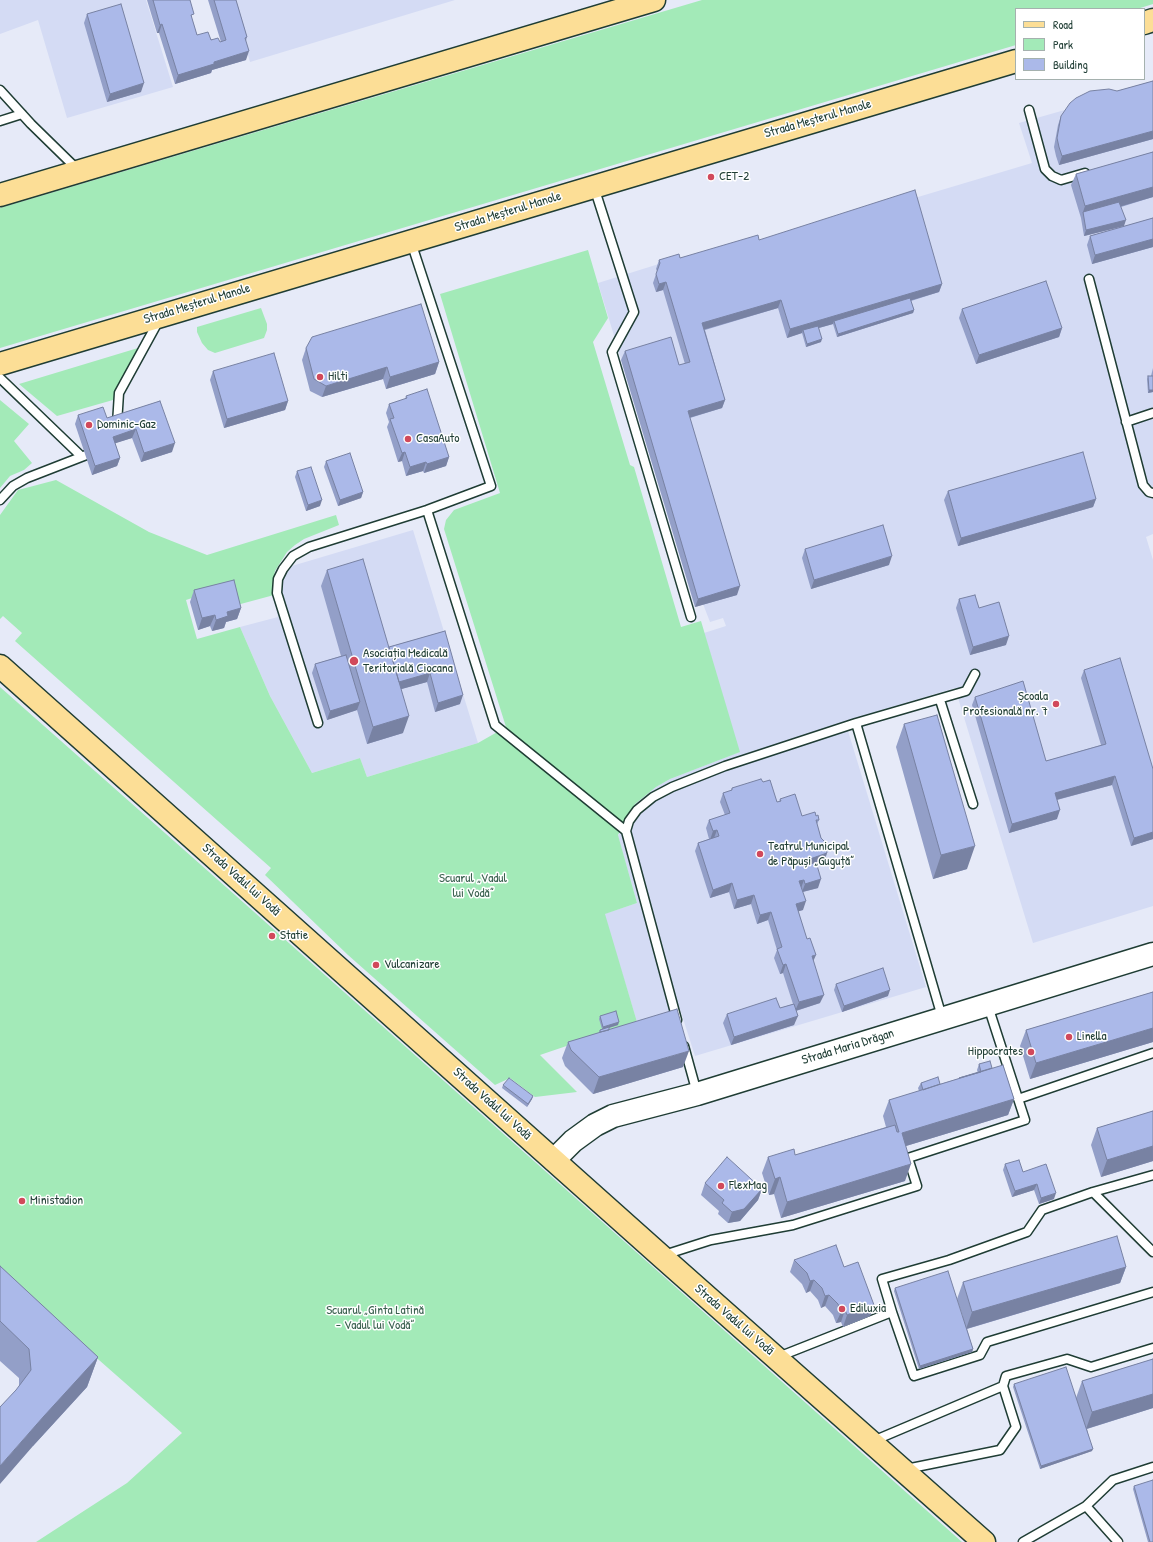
<!DOCTYPE html>
<html>
<head>
<meta charset="utf-8">
<style>
  body { margin:0 }
  #map { position:relative; width:1153px; height:1542px; overflow:hidden; background:#e6eaf8; font-family:"Patrick Hand",sans-serif }
  canvas { display:block }
  .legend { position:absolute; left:1015px; top:8px; width:130px; height:72px; box-sizing:border-box; background:#fff; border:1px solid #a5b1ae; margin:0; padding:5px 7px; list-style:none; font-size:12px; color:#1f3d34 }
  .legend li { display:flex; align-items:center; gap:8px; height:20px }
  .legend b { width:20px; border:1px solid #a5b1ae }
</style>
</head>
<body>
<div id="map">
<canvas width="1153" height="1542"></canvas>
<ul class="legend">
<li><b style="height:5px;background:#fcde96"></b>Road</li>
<li><b style="height:11px;background:#a3eab8"></b>Park</li>
<li><b style="height:11px;background:#abb9e9"></b>Building</li>
</ul>
</div>
<script>
const c = document.querySelector('canvas').getContext('2d');
c.lineJoin = 'round';
function paint(path, color) { c.fillStyle = color; c.fill(path, 'evenodd'); }
const poly = rows => new Path2D(rows.map(r => 'M' + r).join(''));
function trace(path, color, width, dash) { c.strokeStyle = color; c.lineWidth = width; c.lineCap = dash ? 'butt' : 'round'; c.setLineDash(dash || []); c.stroke(path); }
function drawText(font, color, halo, rows, align = 'center') {
  c.font = font + ' "Patrick Hand",sans-serif'; c.lineWidth = 3; c.setLineDash([]); c.textBaseline = 'middle'; c.strokeStyle = halo; c.fillStyle = color; for (const [text, x, y, turn = 0] of rows) {
    c.save(); c.translate(x, y); c.rotate((+turn || 0) * Math.PI / 180); c.textAlign = isNaN(turn) ? turn : align; if (halo) c.strokeText(text, 0, 0); c.fillText(text, 0, 0); c.restore();
  }
}
const built = poly([
  [0,0,146,0,173,87,67,118,38,20,0,34],
  [232,0,455,0,250,62],
  [1153,85,1153,534,1146,537,1153,560,1153,906,1033,943,955,688,845,721,926,987,695,1056,680,1009,637,1022,604,914,637,903,618,836,635,804,656,787,670,779,739,752,704,633,726,626,723,618,710,622,703,604,696,605,598,283,678,258,680,268,1032,163,1019,123],
  [413,530,478,743,367,777,360,758,312,773,270,696,240,627,278,617,272,589,275,571]
]);
const green = poly([
  [702,0,1153,0,1153,4,1137,9,1016,9,1016,45,0,348,0,208],
  [588,250,608,318,593,342,630,465,634,467,681,627,701,621,740,752,670,779,656,787,635,804,618,835,637,903,605,914,637,1022,540,1055,577,1092,535,1097,510,1078,495,1085,348,955,265,875,271,868,15,641,22,633,3,616,0,619,0,515,18,490,56,480,149,532,207,555,336,515,339,525,304,539,295,545,287,552,275,571,272,589,274,595,237,605,229,586,186,600,197,639,240,627,270,696,312,773,360,758,367,777,478,743,506,727,444,529,446,520,454,510,500,493,440,294],
  [261,308,267,324,267,330,264,338,215,353,208,350,202,343,197,332,197,327],
  [138,348,113,400,57,416,19,384],
  [0,400,29,424,14,441,32,463,24,470,10,476,0,488],
  [0,687,235,895,962,1542,36,1542,127,1483,182,1433,0,1273]
]);
const service = poly([
  [0,90,31,124,77,169],
  [1029,110,1045,169,1052,176,1061,180,1085,173],
  [0,121,22,114],
  [594,187,634,312,612,352,691,617],
  [1089,279,1143,485,1149,492,1153,493],
  [0,378,81,456],
  [1126,422,1153,413],
  [117,424,119,393,159,320],
  [0,500,13,486,27,478,94,452],
  [427,510,495,725,626,831,677,1020],
  [940,700,973,804],
  [318,723,277,593,278,579,283,569,293,556,309,547,427,510,491,486,411,242],
  [856,723,966,691,975,674],
  [626,831,629,821,637,810,653,797,672,787,725,766,856,723,942,1017],
  [684,1046,697,1093],
  [1018,1099,1153,1053],
  [1153,1175,1093,1192,1153,1252],
  [664,1255,711,1240,793,1225,917,1186,908,1158,1025,1120,988,1006],
  [892,1312,914,1376,980,1355,987,1342,1153,1292],
  [778,1357,892,1312,882,1279,949,1260,1027,1232,1042,1210,1093,1192],
  [873,1441,1003,1386],
  [906,1469,1000,1450,1016,1427,1003,1386,1006,1376,1067,1359,1091,1367,1153,1348],
  [1086,1506,1118,1542],
  [1023,1542,1086,1506,1113,1480,1153,1467]
]);
const secondary = poly([
  [554,1160,573,1141,595,1125,613,1116,697,1094,1153,954]
]);
const primary = poly([
  [1144,23,1153,20],
  [0,195,654,0],
  [0,364,1016,61],
  [0,666,661,1256,984,1542]
]);
const wall = poly([
  [147,0,190,0,192,19,197,35,220,42,221,42,208,0,236,0,247,37,246,41,246,60,212,70,211,73,175,84,159,33,157,33],
  [87,14,141,92,107,102,84,23],
  [1153,81,1153,139,1059,165,1056,156,1054,147,1058,125,1061,116,1117,91],
  [1153,152,1153,197,1121,207,1124,226,1084,236,1081,218,1071,185,1076,174],
  [1153,218,1153,247,1092,264,1087,245,1090,236],
  [759,240,942,284,939,292,911,301,914,310,913,313,837,337,833,324,819,328,821,342,806,347,802,333,787,338,778,308,705,330,725,400,722,408,690,418,737,595,695,607,621,360,625,351,679,365,685,364,663,290,656,292,653,283,657,271,656,269,659,260,680,258],
  [962,309,1062,328,1059,337,976,364,959,318],
  [306,348,439,362,435,374,386,389,383,379,322,397,310,391,302,360],
  [1153,368,1153,392,1148,393,1147,379,1148,376,1151,376],
  [213,371,288,401,285,410,224,428,210,380],
  [406,396,449,457,446,466,424,473,423,471,406,476,402,461,398,462,387,427,389,422,386,413,389,404,405,399],
  [160,401,172,452,141,462,132,438,115,443,120,458,117,466,92,475,75,424,78,415,107,418],
  [326,461,363,492,361,498,338,506,324,467],
  [297,471,320,506,306,511,295,477],
  [948,491,1096,499,1093,507,958,546,944,500],
  [805,549,889,565,811,589,802,558],
  [327,570,389,647,445,631,460,704,435,712,427,682,401,689,403,733,367,744,357,710,327,720,312,673,315,664,341,656,321,586],
  [194,590,241,608,237,619,226,622,224,628,212,631,210,626,198,630,190,602],
  [959,599,979,608,1006,645,970,655,956,608],
  [1084,670,1153,769,1153,839,1131,846,1112,785,1057,800,1057,819,1009,833,972,705,975,697,1046,761,1101,745,1081,678],
  [904,724,967,869,933,879,896,747],
  [763,782,777,802,779,802,780,799,802,816,816,816,819,820,817,824,821,838,827,853,824,862,816,864,818,888,803,892,803,910,798,911,813,961,820,1003,796,1011,794,1025,731,1045,723,1023,727,1014,780,1008,793,1004,783,973,780,974,774,958,777,950,768,920,757,924,751,904,734,909,729,892,710,898,695,851,698,843,709,839,706,828,709,820,725,815,720,802,723,793,731,791,732,788],
  [836,984,888,996,842,1012,834,990],
  [1153,992,1153,1042,1030,1079,1020,1046,1026,1030],
  [600,1016,618,1025,609,1028,609,1030,683,1067,593,1094,565,1066,562,1058,568,1042,599,1033,600,1030,602,1029,599,1019],
  [979,1064,992,1068,1014,1099,1008,1115,906,1146,905,1181,781,1218,774,1194,769,1195,762,1173,768,1157,795,1155,886,1127,883,1116,889,1100,919,1091,918,1088,921,1083,940,1084,978,1073,977,1070],
  [503,1085,533,1096,532,1099,527,1107,502,1088],
  [1153,1111,1153,1161,1101,1177,1091,1145,1097,1128],
  [1005,1164,1023,1172,1054,1199,1039,1204,1034,1190,1012,1197,1003,1170],
  [705,1183,762,1189,758,1200,740,1221,728,1223,718,1214,719,1211,701,1195],
  [794,1260,844,1267,874,1305,870,1316,843,1327,841,1322,836,1323,833,1315,825,1306,821,1308,818,1300,810,1291,806,1293,802,1284,790,1272],
  [0,1266,98,1357,87,1387,33,1446,19,1386,19,1378,0,1361],
  [1126,1267,1120,1283,967,1329,973,1349,972,1352,919,1369,894,1291,895,1288,963,1317,957,1299,963,1282],
  [1153,1359,1153,1408,1087,1429,1092,1451,1040,1469,1013,1387,1014,1384,1076,1398,1082,1381],
  [1134,1486,1153,1542,1148,1542,1133,1489]
]);
const shadedWall = poly([
  [162,24,159,33,157,33,160,25],
  [249,51,246,60,212,70,211,73,175,84,178,75,214,62],
  [144,83,141,92,107,102,110,94],
  [1153,131,1153,139,1059,165,1062,156],
  [1153,187,1153,197,1084,217,1083,212,1081,218,1085,206],
  [1126,220,1124,226,1084,236,1086,230],
  [1153,239,1153,247,1092,264,1095,255],
  [666,282,663,290,656,292,659,284],
  [942,284,939,292,835,323,834,321,833,324,804,332,803,330,802,333,787,338,790,329],
  [781,300,778,308,699,331,702,323],
  [914,310,913,313,837,337,838,334],
  [1062,328,1059,337,976,364,979,355],
  [822,339,821,342,806,347,807,344],
  [439,362,435,374,386,389,390,377],
  [387,367,383,379,322,397,326,386],
  [1149,390,1153,390,1153,392,1148,393],
  [725,400,722,408,685,419,688,411],
  [288,401,285,410,224,428,227,419],
  [136,429,132,438,110,445,113,437],
  [175,443,172,452,141,462,144,453],
  [405,452,402,461,398,462,402,453],
  [449,457,446,466,424,473,427,464],
  [120,458,117,466,92,475,95,466],
  [426,462,423,471,406,476,410,467],
  [363,492,361,498,338,506,340,500],
  [1096,499,1093,507,958,546,961,538],
  [322,500,320,506,306,511,308,505],
  [892,556,889,565,811,589,814,580],
  [740,586,737,595,695,607,698,599],
  [241,608,237,619,226,622,224,628,212,631,216,620,227,612],
  [215,615,210,626,198,630,202,618],
  [1009,636,1006,645,970,655,973,647],
  [430,673,427,682,391,692,394,683],
  [463,695,460,704,435,712,438,703],
  [360,702,357,710,327,720,330,711],
  [409,716,403,733,367,744,373,727],
  [1115,776,1112,785,1052,801,1055,793],
  [1060,810,1057,819,1009,833,1012,824],
  [717,830,714,838,710,840,713,831],
  [1153,832,1153,839,1131,846,1134,838],
  [975,846,967,869,933,879,941,855],
  [826,848,828,848,826,854,827,853,824,862,806,868,810,859],
  [821,879,818,888,802,892,805,884],
  [804,880,801,888,799,881],
  [732,883,729,892,710,898,713,890],
  [754,895,751,904,734,909,737,900],
  [806,901,803,910,793,913,796,904],
  [771,912,768,920,757,924,760,915],
  [816,955,812,964,812,956],
  [786,964,783,973,780,974,783,965],
  [890,990,888,996,842,1012,844,1006],
  [824,995,820,1003,795,1011,799,1002],
  [798,1016,794,1025,731,1045,734,1037],
  [619,1022,618,1025,602,1030,603,1027],
  [1153,1028,1153,1042,1030,1079,1036,1063],
  [689,1051,683,1067,593,1094,599,1077],
  [533,1096,532,1099,527,1107,528,1104],
  [1014,1099,1008,1115,896,1149,902,1133],
  [1153,1146,1153,1161,1101,1177,1107,1160],
  [911,1164,905,1181,781,1218,787,1202],
  [780,1177,774,1194,769,1195,775,1179],
  [1037,1184,1034,1190,1012,1197,1015,1191],
  [762,1189,758,1200,740,1221,728,1223,732,1212],
  [1056,1193,1054,1199,1039,1204,1041,1198],
  [1126,1267,1120,1283,966,1329,972,1312],
  [814,1280,810,1291,806,1293,810,1281],
  [829,1295,825,1306,821,1308,825,1296],
  [874,1305,870,1316,843,1327,847,1315],
  [845,1310,841,1322,836,1323,841,1312],
  [973,1349,972,1352,919,1369,920,1366],
  [98,1357,87,1387,33,1446,0,1484,0,1466,44,1416],
  [1153,1394,1153,1408,1086,1429,1092,1412],
  [1093,1449,1092,1451,1040,1469,1041,1466]
]);
const building = poly([
  [153,0,190,0,194,14,191,15,197,35,208,32,211,40,218,38,220,42,226,40,214,0,236,0,247,37,245,38,249,51,214,62,214,64,178,75,162,24,160,25,153,0],
  [121,4,144,83,110,94,87,14,121,4],
  [1153,81,1153,131,1062,156,1059,147,1057,138,1061,116,1070,103,1076,98,1090,91,1109,89,1117,91,1153,81],
  [1153,152,1153,187,1085,206,1076,174,1153,152],
  [915,190,942,284,790,329,781,300,702,323,725,400,688,411,740,586,698,599,625,351,671,337,679,365,690,362,666,282,659,284,656,274,660,263,659,260,679,254,680,258,758,235,759,240,915,190],
  [1119,202,1126,220,1086,230,1083,212,1119,202],
  [1153,218,1153,239,1095,255,1090,236,1153,218],
  [1046,281,1062,328,979,355,962,309,1046,281],
  [910,298,914,310,838,334,834,321,910,298],
  [421,304,439,362,390,377,387,367,326,386,314,379,306,348,312,337,421,304],
  [818,326,822,339,807,344,803,330,818,326],
  [274,353,288,401,227,419,213,371,274,353],
  [1148,376,1153,376,1153,390,1149,390,1148,376],
  [427,389,449,457,427,464,426,462,410,467,405,452,402,453,390,419,394,418,389,404,407,398,406,396,427,389],
  [160,401,175,443,144,453,136,429,113,437,120,458,95,466,78,415,103,407,107,418,160,401],
  [1083,452,1096,499,961,538,948,491,1083,452],
  [350,453,363,492,340,500,326,461,350,453],
  [311,467,322,500,308,505,297,471,311,467],
  [883,525,892,556,814,580,805,549,883,525],
  [363,559,409,716,373,727,327,570,363,559],
  [234,580,241,608,227,612,228,616,216,620,215,615,202,618,194,590,234,580],
  [975,595,979,608,999,602,1009,636,973,647,959,599,975,595],
  [445,631,463,695,438,703,430,673,399,682,389,647,445,631],
  [346,655,360,702,330,711,315,664,346,655],
  [1120,658,1153,769,1153,832,1134,838,1115,776,1055,793,1060,810,1012,824,975,697,1023,681,1046,761,1106,744,1084,670,1120,658],
  [937,715,975,846,941,855,904,724,937,715],
  [761,779,763,782,770,780,777,802,781,801,780,799,795,794,802,816,815,812,816,816,818,815,819,820,816,820,821,838,825,842,826,842,828,848,826,848,827,853,810,859,811,864,816,862,821,879,805,884,804,880,799,881,806,901,796,904,807,939,810,938,816,955,812,956,824,995,799,1002,786,964,783,965,777,949,782,947,771,912,760,915,754,895,737,900,732,883,713,890,698,843,719,836,717,830,713,831,709,820,730,813,723,793,732,790,732,788,761,779],
  [883,968,890,990,844,1006,836,984,883,968],
  [1153,992,1153,1028,1036,1063,1026,1030,1153,992],
  [776,998,780,1008,794,1004,798,1016,734,1037,727,1014,776,998],
  [677,1009,689,1051,599,1077,571,1050,568,1042,677,1009],
  [616,1011,619,1022,603,1027,600,1016,616,1011],
  [609,1027,609,1030,600,1032,600,1030,609,1027],
  [990,1061,992,1068,959,1078,981,1072,979,1064,990,1061],
  [1003,1065,1014,1099,902,1133,911,1164,787,1202,780,1177,775,1179,768,1157,794,1149,795,1155,895,1125,897,1132,899,1132,889,1100,1003,1065],
  [938,1077,940,1084,923,1090,921,1083,938,1077],
  [509,1078,533,1096,528,1104,503,1085,509,1078],
  [1153,1111,1153,1146,1107,1160,1097,1128,1153,1111],
  [727,1157,762,1189,744,1209,732,1212,722,1203,724,1200,705,1183,727,1157],
  [1019,1160,1023,1172,1046,1164,1056,1193,1041,1198,1037,1184,1015,1191,1005,1164,1019,1160],
  [1117,1236,1126,1267,972,1312,963,1282,1117,1236],
  [836,1245,844,1267,858,1262,874,1305,847,1315,845,1310,841,1312,838,1304,829,1295,825,1296,822,1288,814,1280,810,1281,807,1273,794,1260,836,1245],
  [0,1266,98,1357,44,1416,0,1466,0,1407,16,1390,31,1370,29,1349,0,1321,0,1266],
  [948,1271,973,1349,920,1366,895,1288,948,1271],
  [1153,1359,1153,1394,1092,1412,1082,1381,1153,1359],
  [1066,1367,1093,1449,1041,1466,1014,1384,1066,1367],
  [1153,1480,1153,1542,1150,1542,1134,1486,1153,1480]
]);
const markers = [
  [711,177,4,"#d1495b"],
  [320,377,4,"#d1495b"],
  [89,425,4,"#d1495b"],
  [408,439,4,"#d1495b"],
  [354,661,5,"#d1495b"],
  [1056,704,4,"#d1495b"],
  [760,854,4,"#d1495b"],
  [272,936,4,"#d1495b"],
  [376,965,4,"#d1495b"],
  [1069,1037,4,"#d1495b"],
  [1031,1052,4,"#d1495b"],
  [721,1186,4,"#d1495b"],
  [22,1201,4,"#d1495b"],
  [842,1309,4,"#d1495b"]
];
const streetNames = [
  ["Strada Meșterul Manole",818,119,-16],
  ["Strada Meșterul Manole",508,212,-17],
  ["Strada Meșterul Manole",197,304,-17],
  ["Strada Vadul lui Vodă",241,880,42],
  ["Strada Maria Drăgan",848,1047,-17],
  ["Strada Vadul lui Vodă",492,1104,42],
  ["Strada Vadul lui Vodă",734,1320,41]
];
const poiNames = [
  ["CET-2",719,177],
  ["Hilti",328,377],
  ["Dominic-Gaz",97,425],
  ["CasaAuto",416,439],
  ["Asociația Medicală",363,654],
  ["Teritorială Ciocana",363,669],
  ["Școala",1048,697,"right"],
  ["Profesională nr. 7",1048,712,"right"],
  ["Teatrul Municipal",768,847],
  ["de Păpuși „Guguță”",768,862],
  ["Statie",280,936],
  ["Vulcanizare",384,965],
  ["Linella",1077,1037],
  ["Hippocrates",1023,1052,"right"],
  ["FlexMag",729,1186],
  ["Ministadion",30,1201],
  ["Ediluxia",850,1309]
];
const parkNames = [
  ["Scuarul „Vadul",473,879],
  ["lui Vodă”",473,894],
  ["Scuarul „Ginta Latină",375,1311],
  ["- Vadul lui Vodă”",375,1326]
];
paint(built, '#d4dbf4');
paint(green, '#a3eab8');
trace(service, '#1f3d34', 11);
trace(secondary, '#1f3d34', 25);
trace(primary, '#1f3d34', 25);
trace(service, '#fff', 8);
trace(secondary, '#fff', 22);
trace(primary, '#fcde96', 22);
paint(wall, '#939fc8');
paint(shadedWall, '#7882a3');
paint(building, '#abb9e9');
trace(building, '#7882a3', 1);
for (const [x, y, r, color] of markers) { const dot = new Path2D(); dot.arc(x, y, r, 0, 2 * Math.PI); c.fillStyle = color; c.fill(dot); trace(dot, '#fff', 1.5); }
drawText('13px', '#1f3d34', '#fff', streetNames);
drawText('13px', '#1f3d34', '#fff', poiNames, 'left');
drawText('13px', '#39604e', '#fff', parkNames);
</script>
</body>
</html>
